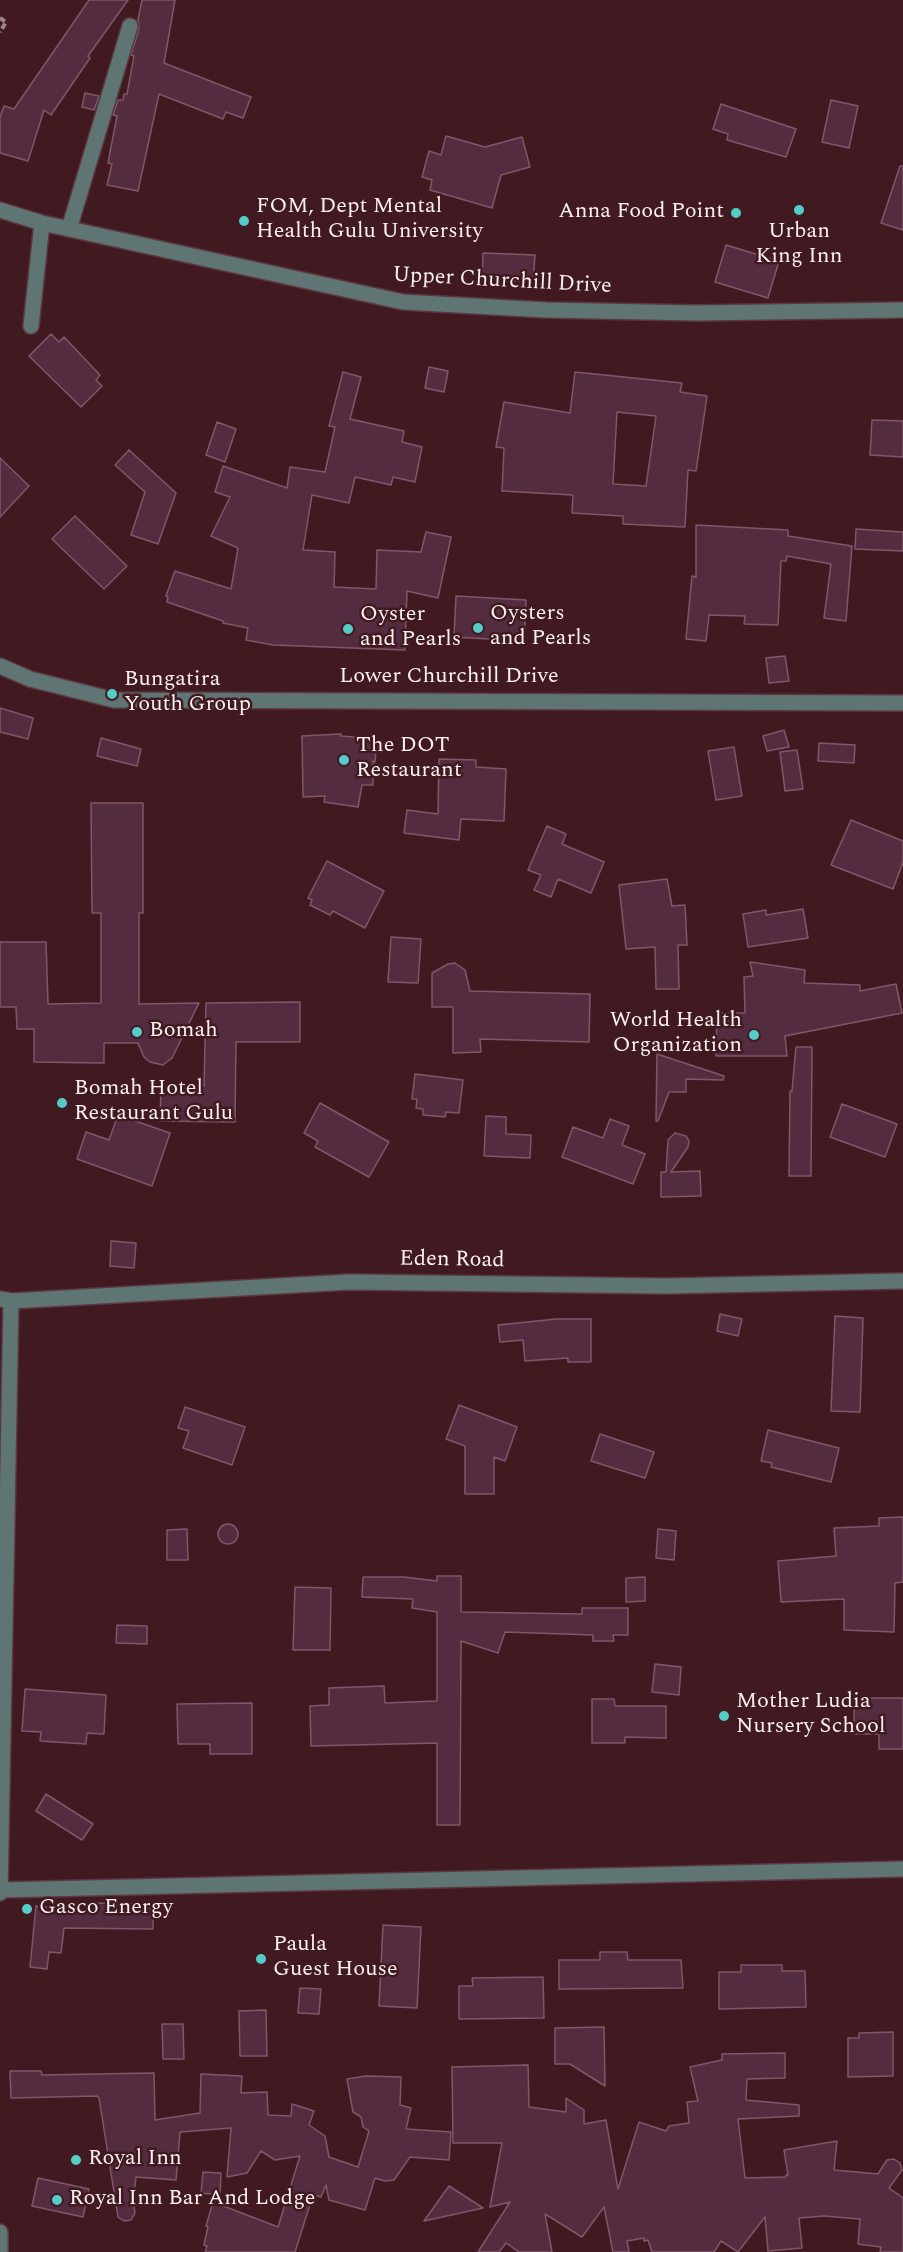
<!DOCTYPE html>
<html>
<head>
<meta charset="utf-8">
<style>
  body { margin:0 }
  canvas { display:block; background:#411a21 }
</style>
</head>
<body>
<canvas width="903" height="2252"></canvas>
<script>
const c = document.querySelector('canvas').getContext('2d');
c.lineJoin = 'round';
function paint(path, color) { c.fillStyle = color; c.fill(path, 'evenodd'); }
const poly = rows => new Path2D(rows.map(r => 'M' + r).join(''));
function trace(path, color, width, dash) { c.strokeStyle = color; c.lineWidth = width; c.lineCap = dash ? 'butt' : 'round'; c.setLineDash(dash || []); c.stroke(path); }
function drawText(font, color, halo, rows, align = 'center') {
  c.font = font + ' Spectral,serif'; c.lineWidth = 5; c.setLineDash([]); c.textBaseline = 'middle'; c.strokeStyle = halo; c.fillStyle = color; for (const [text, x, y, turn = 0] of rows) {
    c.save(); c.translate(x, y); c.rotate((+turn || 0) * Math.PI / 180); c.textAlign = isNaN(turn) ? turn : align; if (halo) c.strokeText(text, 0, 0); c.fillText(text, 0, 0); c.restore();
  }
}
const building = poly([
  [89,0,128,0,88,56,90,58,51,115,44,110,28,161,0,153,0,117,4,106,14,109,89,0],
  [142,0,175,0,164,63,251,97,243,118,226,112,223,119,159,94,138,191,107,185,112,164,108,163,117,116,113,115,118,100,123,100,124,94,127,94,134,56,131,55,139,29,138,20,142,0],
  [85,93,99,96,94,110,82,107,85,93],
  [831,100,858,106,849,148,822,142,831,100],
  [721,104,796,129,786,157,727,140,728,134,713,129,721,104],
  [446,136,485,147,522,137,530,167,501,175,492,208,430,190,432,180,422,177,429,151,441,155,446,136],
  [900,166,903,166,903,230,881,223,900,166],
  [726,245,779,261,768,298,715,282,726,245],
  [483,253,535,255,533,282,482,280,483,253],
  [51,334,59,342,64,337,100,375,96,380,102,386,81,407,29,356,51,334],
  [429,367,448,371,444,392,425,388,429,367],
  [343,372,361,377,350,419,404,431,402,442,422,447,415,482,393,477,391,485,355,477,349,503,312,495,303,550,335,552,334,587,376,589,377,550,421,552,426,532,451,537,438,598,407,591,405,650,273,645,246,640,248,628,223,623,223,621,167,602,168,597,166,596,175,571,231,589,238,548,211,536,230,497,215,492,223,466,287,488,290,467,325,472,335,427,329,426,343,372],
  [575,372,682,383,680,392,707,396,696,471,688,470,685,527,623,524,623,516,572,513,573,495,502,491,504,448,496,447,504,402,570,413,575,372],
  [617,412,656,416,646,486,613,484,617,412],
  [872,420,903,421,903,457,870,455,872,420],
  [217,422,236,429,225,462,206,455,217,422],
  [129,450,176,493,158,544,131,535,145,492,115,465,129,450],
  [0,458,29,486,0,517,0,458],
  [75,516,127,566,104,589,52,539,75,516],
  [696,525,788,530,788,536,852,546,846,621,824,618,831,564,787,556,786,561,781,561,778,625,744,624,745,616,709,615,706,641,686,639,692,576,696,577,696,525],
  [856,529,903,532,903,551,855,549,856,529],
  [456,596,526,600,524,641,454,637,456,596],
  [785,656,789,681,769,683,766,658,785,656],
  [0,708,33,718,28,739,0,732,0,708],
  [784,730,789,747,767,751,763,736,784,730],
  [341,734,341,736,377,739,375,762,373,761,373,785,362,785,358,807,324,802,325,796,303,797,302,736,341,734],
  [101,738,141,749,137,766,97,756,101,738],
  [819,743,855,745,854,763,818,761,819,743],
  [734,747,742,796,716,800,708,751,734,747],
  [797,750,803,789,785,791,780,752,797,750],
  [439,759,476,760,476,767,506,769,504,821,461,819,459,840,404,833,407,810,438,814,439,759],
  [91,803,143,803,143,913,139,913,139,1004,199,1003,172,1058,163,1065,150,1062,144,1057,138,1043,104,1043,104,1063,34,1062,34,1029,17,1029,16,1007,0,1007,0,942,46,942,48,1004,101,1003,101,913,92,913,91,803],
  [851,820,903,841,903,862,893,889,831,865,851,820],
  [547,826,566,834,562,844,604,862,591,893,558,879,551,897,534,890,541,875,528,870,547,826],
  [327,861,384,891,365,928,333,911,330,915,310,905,312,900,308,898,327,861],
  [667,879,672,906,685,905,687,945,678,945,679,989,656,989,655,947,626,949,619,885,667,879],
  [803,909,808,938,748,947,743,914,766,910,766,915,803,909],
  [391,937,421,939,418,983,388,982,391,937],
  [750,962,805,970,804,983,860,985,860,991,896,984,902,1013,785,1036,787,1056,716,1056,717,1013,745,1013,744,977,753,976,750,962],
  [455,963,465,970,470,991,590,994,589,1042,480,1039,481,1052,453,1053,453,1007,432,1007,432,973,448,964,455,963],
  [300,1002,300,1042,236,1042,235,1122,160,1121,161,1086,204,1086,206,1003,300,1002],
  [796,1047,812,1047,811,1176,789,1176,790,1091,792,1091,796,1047],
  [657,1054,724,1076,723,1080,686,1079,686,1092,669,1092,658,1121,656,1121,657,1054],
  [415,1074,463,1080,459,1113,446,1112,445,1117,423,1115,423,1109,416,1108,417,1099,412,1099,415,1074],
  [320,1103,389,1142,369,1177,315,1147,318,1141,304,1133,320,1103],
  [842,1104,897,1124,885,1157,830,1137,842,1104],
  [118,1115,170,1133,152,1186,77,1159,86,1132,109,1140,118,1115],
  [486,1116,506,1117,506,1134,531,1135,530,1158,484,1156,486,1116],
  [610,1119,629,1126,622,1145,645,1154,633,1184,562,1157,573,1127,603,1138,610,1119],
  [675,1133,686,1136,689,1141,688,1147,671,1172,700,1171,701,1196,661,1197,661,1172,666,1172,668,1140,675,1133],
  [111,1241,136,1243,134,1268,110,1266,111,1241],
  [720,1314,742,1319,738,1336,717,1331,720,1314],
  [835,1316,863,1318,860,1412,831,1411,835,1316],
  [556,1319,591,1319,591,1362,568,1362,568,1358,525,1361,523,1340,500,1342,498,1325,556,1319],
  [459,1405,517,1427,505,1461,494,1457,494,1494,465,1494,465,1446,446,1439,459,1405],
  [185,1407,245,1427,232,1465,183,1448,189,1431,178,1428,185,1407],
  [768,1430,839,1448,831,1482,771,1467,772,1463,761,1461,768,1430],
  [600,1434,654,1452,645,1478,591,1461,600,1434],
  [903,1517,903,1582,895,1583,894,1632,844,1630,844,1599,781,1602,778,1561,836,1556,834,1528,879,1526,879,1518,903,1517],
  '218 1534a10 10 0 1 1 20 0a10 10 0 1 1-20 0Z',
  [187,1529,188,1560,167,1560,167,1530,187,1529],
  [658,1529,676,1531,674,1560,656,1558,658,1529],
  [437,1576,461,1576,461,1612,582,1614,582,1608,628,1608,628,1635,613,1635,614,1641,593,1641,593,1635,505,1632,498,1653,461,1641,460,1825,437,1825,437,1743,311,1746,310,1706,329,1705,329,1688,384,1686,385,1703,437,1701,437,1612,412,1608,413,1599,362,1597,363,1577,404,1577,437,1581,437,1576],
  [645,1577,645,1601,626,1602,626,1578,645,1577],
  [295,1587,331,1588,330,1650,293,1650,295,1587],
  [117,1625,147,1626,147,1644,116,1643,117,1625],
  [655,1664,681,1667,679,1695,652,1692,655,1664],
  [25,1689,106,1695,104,1734,87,1733,86,1744,40,1741,41,1732,22,1731,25,1689],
  [854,1698,903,1698,903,1749,879,1749,879,1734,854,1734,854,1698],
  [592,1699,614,1699,615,1706,666,1706,666,1738,625,1737,625,1743,592,1743,592,1699],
  [252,1703,252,1754,210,1754,210,1744,178,1744,177,1704,252,1703],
  [46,1794,93,1824,82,1840,36,1811,46,1794],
  [90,1903,153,1904,153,1929,64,1928,61,1953,49,1952,47,1969,30,1967,36,1906,90,1911,90,1903],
  [383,1925,421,1927,417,2008,379,2006,383,1925],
  [600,1952,627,1952,628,1960,681,1960,683,1988,559,1989,559,1960,600,1960,600,1952],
  [741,1965,782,1965,782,1971,805,1971,806,2007,719,2009,719,1972,741,1972,741,1965],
  [543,1977,544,2018,459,2019,459,1986,473,1986,472,1978,543,1977],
  [300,1988,321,1989,319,2014,298,2013,300,1988],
  [266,2010,267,2056,240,2056,239,2011,266,2010],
  [162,2024,183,2024,184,2059,163,2059,162,2024],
  [604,2027,605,2086,570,2064,555,2064,555,2028,604,2027],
  [893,2032,893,2076,848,2077,848,2038,859,2038,859,2033,893,2032],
  [785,2053,785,2078,747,2079,746,2100,799,2105,799,2116,738,2119,745,2178,786,2177,786,2175,788,2175,784,2150,837,2141,834,2170,878,2174,887,2160,894,2159,900,2163,902,2170,889,2188,903,2198,903,2252,880,2252,881,2247,858,2244,860,2219,824,2216,799,2218,802,2248,768,2251,765,2217,738,2252,721,2241,714,2252,652,2252,648,2240,644,2241,644,2238,627,2241,629,2252,613,2252,604,2207,582,2237,545,2214,552,2252,519,2252,506,2243,499,2252,478,2252,510,2202,490,2207,502,2143,453,2143,452,2067,528,2065,529,2107,566,2112,566,2098,584,2110,584,2124,606,2120,618,2189,639,2122,666,2131,669,2126,689,2123,687,2102,698,2101,690,2067,722,2060,722,2054,785,2053],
  [10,2071,41,2071,42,2075,154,2073,155,2120,200,2113,201,2074,242,2076,241,2093,267,2092,268,2115,291,2116,292,2104,314,2111,309,2125,325,2136,329,2157,358,2167,369,2131,363,2127,361,2117,353,2112,347,2079,366,2076,401,2077,400,2105,411,2108,406,2129,451,2132,449,2160,410,2157,394,2180,385,2181,375,2178,365,2210,329,2200,326,2185,321,2197,313,2195,295,2252,205,2252,207,2246,204,2245,208,2227,206,2226,213,2202,278,2227,300,2156,275,2160,261,2151,247,2173,227,2177,231,2128,180,2132,176,2180,136,2177,133,2202,135,2213,131,2220,124,2221,118,2217,99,2098,97,2096,11,2098,10,2071],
  [203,2172,221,2173,220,2195,201,2193,203,2172],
  [38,2178,89,2189,83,2217,32,2206,38,2178],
  [449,2186,483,2208,424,2221,449,2186]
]);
const path = poly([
  [0,18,6,22,0,32]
]);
const minor = poly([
  [0,210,42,223,403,302,546,310,697,313,903,310],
  [69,229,130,26],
  [31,326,42,223],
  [0,666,30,679,114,700,903,703],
  [0,1890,903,1869],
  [0,1893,11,1301],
  [0,2232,0,2252]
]);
const tertiary = poly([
  [0,1299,11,1301,349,1282,666,1286,903,1281]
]);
const markers = [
  [799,210,6,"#54cdc8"],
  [736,213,6,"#54cdc8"],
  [244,221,6,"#54cdc8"],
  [478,628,6,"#54cdc8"],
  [348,629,6,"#54cdc8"],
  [112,694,6,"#54cdc8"],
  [344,760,6,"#54cdc8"],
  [137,1032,6,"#54cdc8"],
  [754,1035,6,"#54cdc8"],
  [62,1103,6,"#54cdc8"],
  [724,1716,6,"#54cdc8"],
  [27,1909,6,"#54cdc8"],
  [261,1959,6,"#54cdc8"],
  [76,2160,6,"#54cdc8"],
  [57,2200,6,"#54cdc8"]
];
const poiNames = [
  ["FOM, Dept Mental",256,208],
  ["Health Gulu University",256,233],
  ["Anna Food Point",724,213,"right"],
  ["Urban",799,233,"center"],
  ["King Inn",799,258,"center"],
  ["Oysters",490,615],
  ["and Pearls",490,640],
  ["Oyster",360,616],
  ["and Pearls",360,641],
  ["Bungatira",124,681],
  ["Youth Group",124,706],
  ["The DOT",356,747],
  ["Restaurant",356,772],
  ["World Health",742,1022,"right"],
  ["Organization",742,1047,"right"],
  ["Bomah",149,1032],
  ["Bomah Hotel",74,1090],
  ["Restaurant Gulu",74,1115],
  ["Mother Ludia",736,1703],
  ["Nursery School",736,1728],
  ["Gasco Energy",39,1909],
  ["Paula",273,1946],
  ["Guest House",273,1971],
  ["Royal Inn",88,2160],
  ["Royal Inn Bar And Lodge",69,2200]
];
const streetNames = [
  ["Upper Churchill Drive",502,282,3],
  ["Lower Churchill Drive",449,678],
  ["Eden Road",452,1261,1]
];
paint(building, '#532d3f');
trace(building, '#805669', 1.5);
trace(minor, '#5b383e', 18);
trace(tertiary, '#5b383e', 18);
trace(path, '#9f868a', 4, [6, 3]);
trace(minor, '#5e7574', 15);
trace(tertiary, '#5e7574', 15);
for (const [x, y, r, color] of markers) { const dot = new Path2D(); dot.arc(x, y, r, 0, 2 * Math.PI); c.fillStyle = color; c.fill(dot); trace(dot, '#411a21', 2); }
drawText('22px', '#fbf0f1', '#411a21', poiNames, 'left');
drawText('22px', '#fbf0f1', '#411a21', streetNames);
</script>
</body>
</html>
